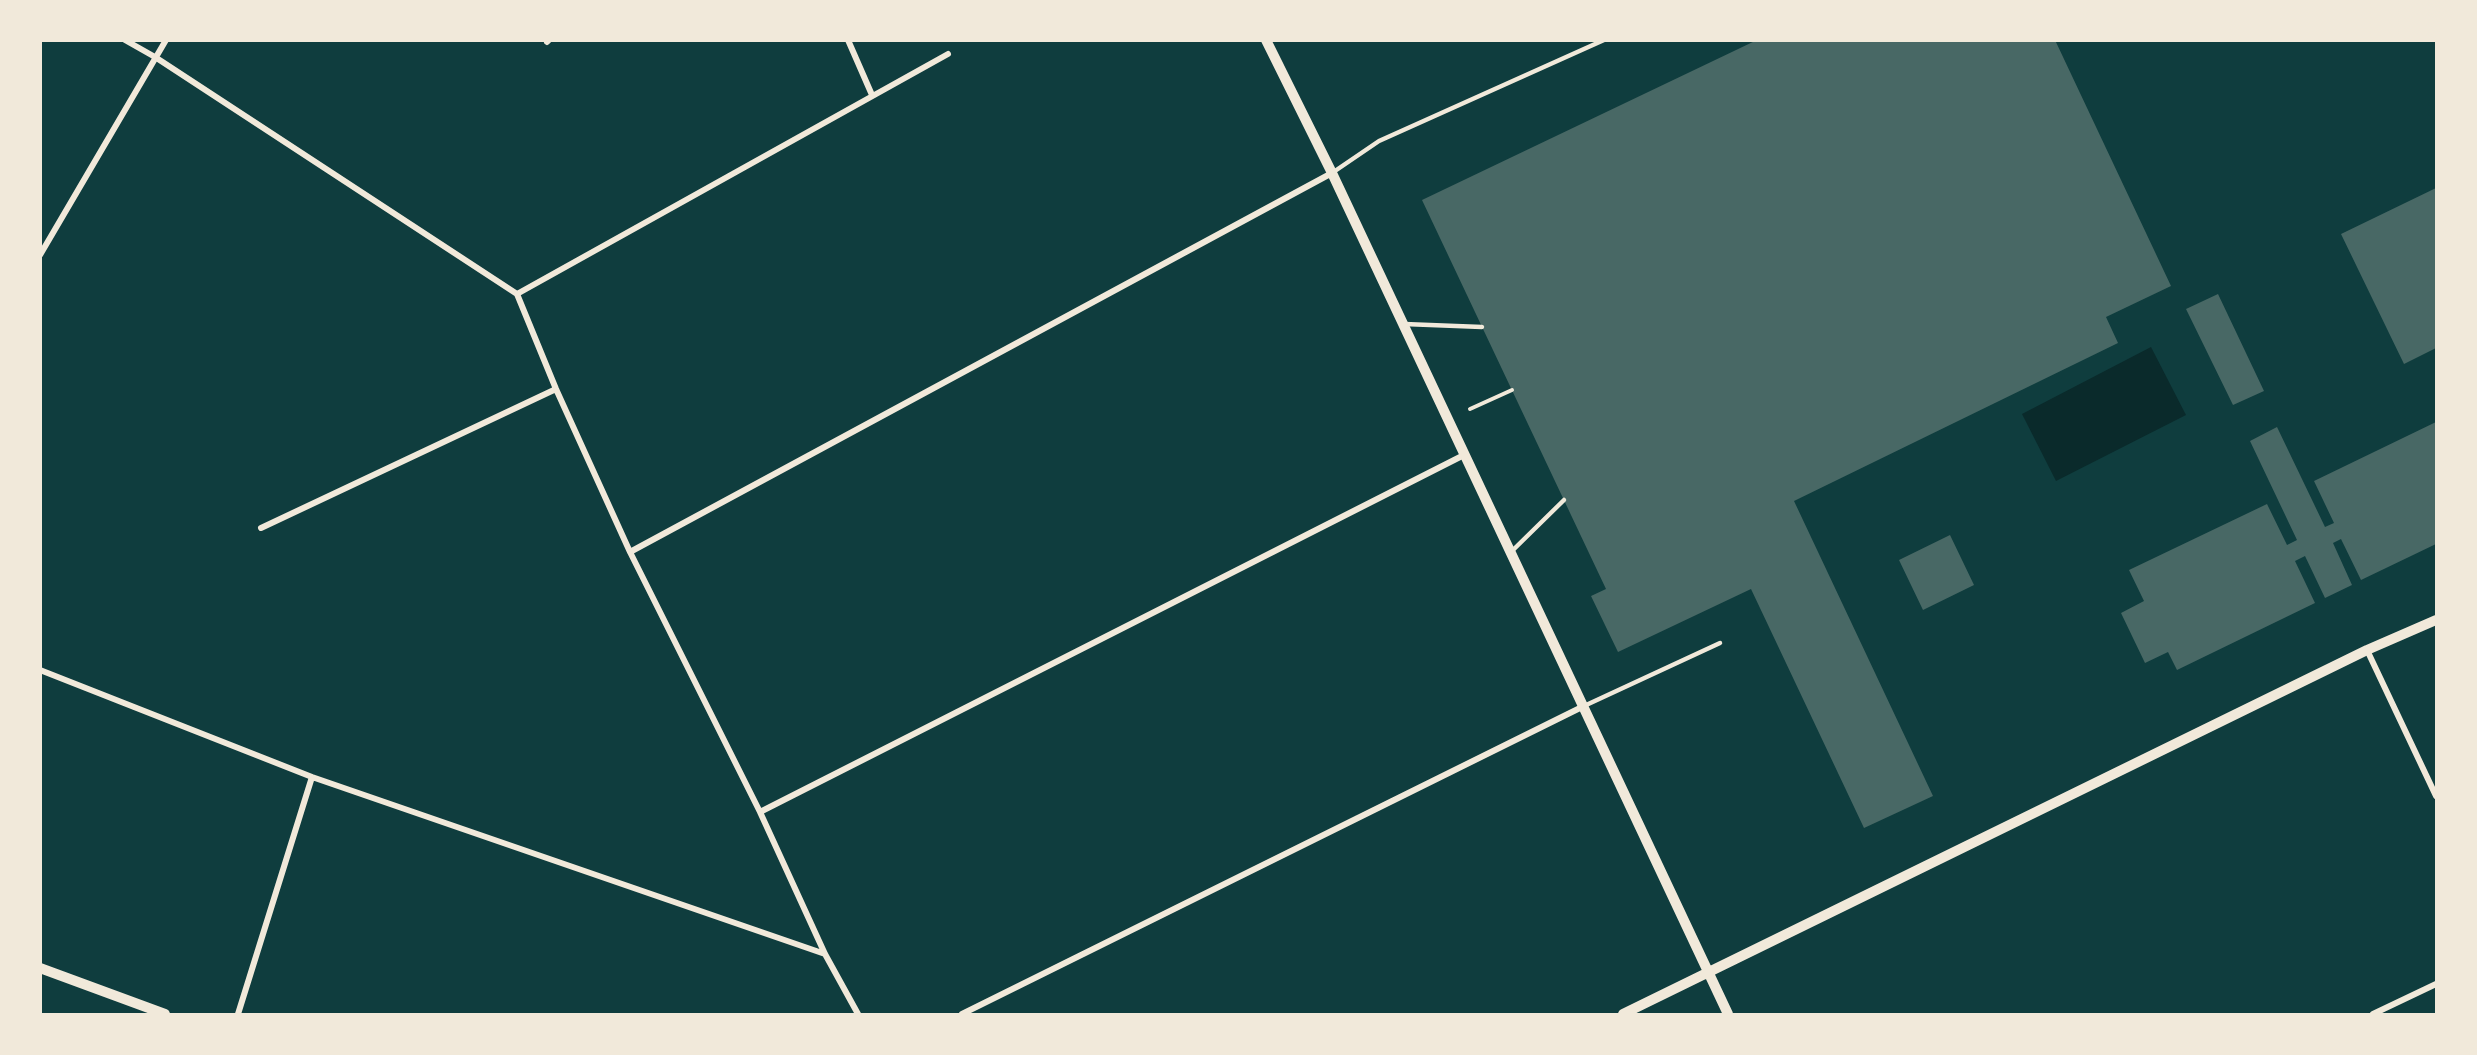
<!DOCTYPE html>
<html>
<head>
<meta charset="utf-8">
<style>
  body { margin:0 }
  #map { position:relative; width:2477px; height:1055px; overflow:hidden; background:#0f3d3e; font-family:Barlow,sans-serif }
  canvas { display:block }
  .frame { position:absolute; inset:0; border:42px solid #f1e9da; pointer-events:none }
</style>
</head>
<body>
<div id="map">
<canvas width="2477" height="1055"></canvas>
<div class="frame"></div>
</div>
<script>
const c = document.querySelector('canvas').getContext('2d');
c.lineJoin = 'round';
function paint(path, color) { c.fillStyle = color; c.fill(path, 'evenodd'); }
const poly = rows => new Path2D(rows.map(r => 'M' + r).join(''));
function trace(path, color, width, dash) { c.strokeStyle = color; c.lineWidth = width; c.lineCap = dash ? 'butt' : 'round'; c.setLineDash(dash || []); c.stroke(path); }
const water = poly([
  [2151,347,2186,415,2056,481,2022,414]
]);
const building = poly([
  [1757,40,2055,40,2171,286,2106,317,2118,343,1794,501,1933,796,1864,828,1751,589,1618,652,1591,596,1606,589,1422,200],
  [2436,188,2436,348,2404,364,2341,234],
  [2218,294,2264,391,2233,405,2186,309],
  [2436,422,2436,544,2361,580,2341,539,2333,543,2352,585,2325,598,2305,556,2295,561,2315,603,2177,670,2168,652,2145,663,2121,613,2144,601,2129,570,2267,504,2287,545,2297,540,2250,441,2277,427,2325,527,2334,523,2314,481],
  [1950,535,1974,585,1923,610,1899,560]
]);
const path = poly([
  [1470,409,1512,390]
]);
const service = poly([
  [1332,173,1379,141,1604,40],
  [1404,324,1482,327],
  [1512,551,1564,500],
  [1584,706,1720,643]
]);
const minor = poly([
  [125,40,155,57,517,294],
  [848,40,872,95],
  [547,42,549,40],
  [40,255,166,40],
  [517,294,556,389,630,552,760,812,825,954,858,1014],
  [517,294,948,54],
  [261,528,556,389],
  [630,552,1332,173],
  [2367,650,2436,796],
  [40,670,312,777,825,954],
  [760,812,1464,455],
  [238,1014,312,777],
  [962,1014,1582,707],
  [2373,1014,2436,984]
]);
const tertiary = poly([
  [1266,40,1332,173,1728,1014],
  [40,968,165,1014],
  [1623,1014,2367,650,2436,620]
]);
paint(water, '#0a2a2b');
paint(building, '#486865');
trace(path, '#f1e9da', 4);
trace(service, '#f1e9da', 4.5);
trace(minor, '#f1e9da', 6);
trace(tertiary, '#f1e9da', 10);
</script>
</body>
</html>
